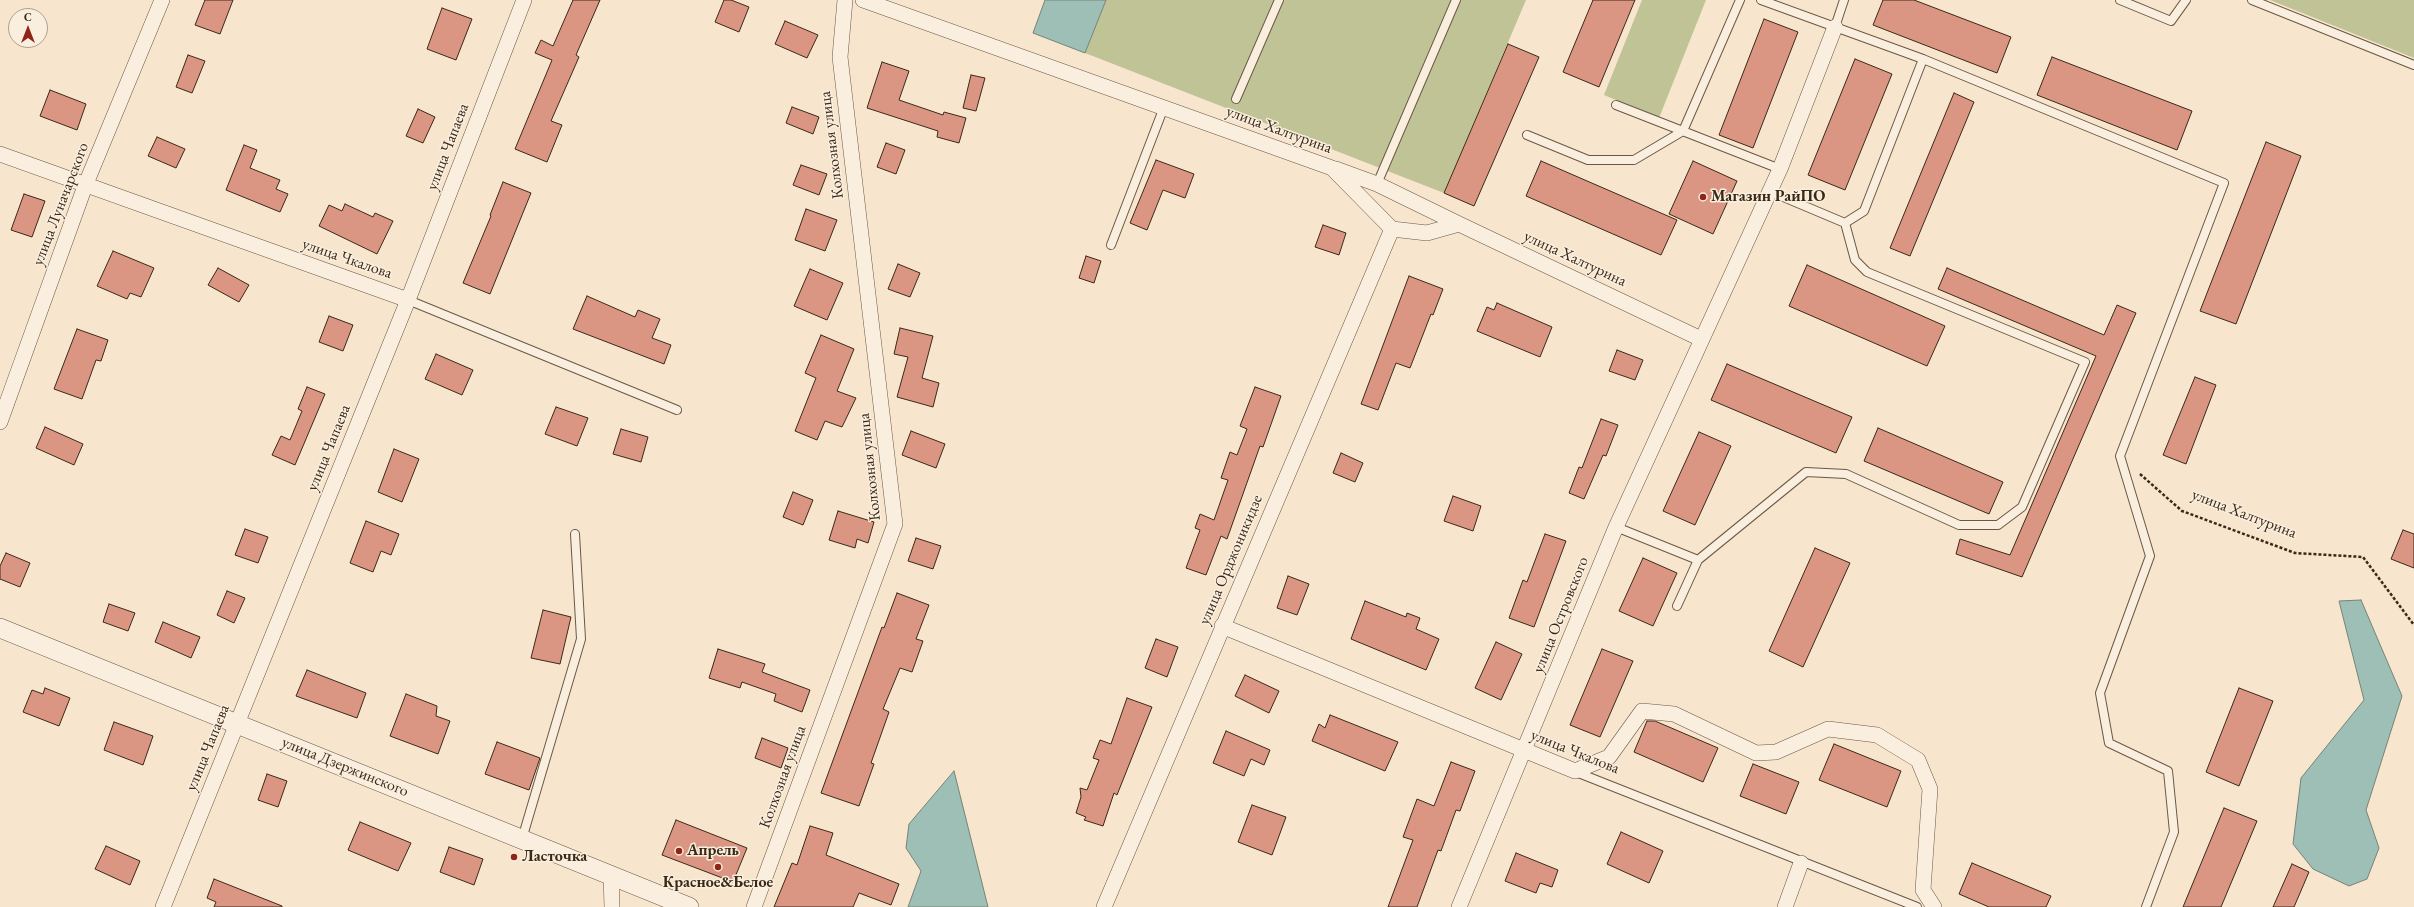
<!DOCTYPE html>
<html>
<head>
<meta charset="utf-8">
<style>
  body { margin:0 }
  #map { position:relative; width:2414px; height:907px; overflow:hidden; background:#f7e5cd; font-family:"EB Garamond",serif }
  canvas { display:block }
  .north { position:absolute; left:8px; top:8px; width:40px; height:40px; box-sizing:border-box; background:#faeede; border:1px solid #ae9f8f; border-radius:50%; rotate:0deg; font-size:11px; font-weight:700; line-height:16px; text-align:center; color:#3b2918 }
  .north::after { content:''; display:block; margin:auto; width:14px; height:18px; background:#8f2418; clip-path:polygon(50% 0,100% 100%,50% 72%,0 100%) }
</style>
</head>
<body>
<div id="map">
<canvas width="2414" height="907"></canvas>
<div class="north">С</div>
</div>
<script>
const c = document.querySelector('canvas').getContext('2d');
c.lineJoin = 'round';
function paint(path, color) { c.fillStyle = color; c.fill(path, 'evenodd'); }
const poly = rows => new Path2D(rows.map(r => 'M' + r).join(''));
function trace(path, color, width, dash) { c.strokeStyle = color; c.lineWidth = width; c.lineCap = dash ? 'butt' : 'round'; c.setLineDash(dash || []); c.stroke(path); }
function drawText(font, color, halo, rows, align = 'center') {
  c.font = font + ' "EB Garamond",serif'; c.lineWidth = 3; c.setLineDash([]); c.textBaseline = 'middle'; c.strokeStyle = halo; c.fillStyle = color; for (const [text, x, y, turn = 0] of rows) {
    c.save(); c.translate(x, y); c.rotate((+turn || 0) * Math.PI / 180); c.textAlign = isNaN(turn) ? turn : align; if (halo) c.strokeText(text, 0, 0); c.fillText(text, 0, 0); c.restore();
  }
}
const green = poly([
  [1106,0,1526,0,1444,193,1085,53],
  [1642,0,1706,0,1659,118,1604,95],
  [2270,0,2414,0,2414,58]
]);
const water = poly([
  [1045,0,1106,0,1085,53,1033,33,1045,0],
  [2361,600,2402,696,2366,810,2379,848,2367,879,2349,886,2313,869,2293,844,2301,778,2364,700,2339,601,2361,600],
  [954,771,988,907,908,907,921,871,906,848,909,824,954,771]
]);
const building = poly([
  [205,0,233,0,220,34,195,25,205,0],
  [573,0,600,0,576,55,579,57,551,121,562,125,547,162,515,149,552,60,535,53,541,40,553,46,573,0],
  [724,0,731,0,749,7,739,32,715,22,724,0],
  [1593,0,1635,0,1599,87,1563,72,1593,0],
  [1883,0,1914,0,2011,37,1997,73,1873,25,1883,0],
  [442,8,472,19,456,60,427,49,442,8],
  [1764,19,1798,32,1753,148,1719,135,1764,19],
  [785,21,818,35,807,58,775,44,785,21],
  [1508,44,1539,57,1474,206,1444,193,1508,44],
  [188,55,205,61,192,93,176,87,188,55],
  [2052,57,2192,111,2177,150,2037,95,2052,57],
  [1855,59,1892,74,1845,190,1808,175,1855,59],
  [882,62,909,71,899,100,943,115,944,112,966,118,959,143,937,137,938,131,867,108,882,62],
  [971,75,985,78,976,111,963,108,971,75],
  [50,90,86,104,77,130,40,116,50,90],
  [1954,93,1974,102,1910,256,1890,248,1954,93],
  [792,107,819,117,813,134,786,123,792,107],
  [418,109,435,117,423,143,406,136,418,109],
  [157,137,185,149,176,168,148,156,157,137],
  [2266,142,2301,156,2236,324,2200,311,2266,142],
  [886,143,905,150,896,174,877,167,886,143],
  [244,145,257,150,250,168,280,180,276,189,288,194,280,212,226,190,244,145],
  [1156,160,1194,174,1185,198,1163,190,1147,230,1130,223,1156,160],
  [1541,161,1677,220,1661,255,1526,196,1541,161],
  [1693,161,1737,181,1713,234,1669,214,1693,161],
  [801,165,827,174,819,195,793,185,801,165],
  [503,182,531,193,490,294,463,283,491,216,490,215,503,182],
  [24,194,45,201,32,237,11,230,24,194],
  [345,204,373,217,375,213,393,221,377,254,319,226,329,205,342,211,345,204],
  [806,209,837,220,825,251,795,240,806,209],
  [1323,225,1346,233,1339,255,1315,247,1323,225],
  [113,251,154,268,141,297,130,293,127,299,97,286,113,251],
  [1086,256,1101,261,1094,283,1079,278,1086,256],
  [898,264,920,273,910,297,888,289,898,264],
  [1807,265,1945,326,1927,366,1789,306,1807,265],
  [218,268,249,285,239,302,208,285,218,268],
  [1947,268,2104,335,2117,305,2136,313,2022,577,1956,554,1960,539,2010,555,2096,356,1938,289,1947,268],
  [810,269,843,283,827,320,794,306,810,269],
  [1409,276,1443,289,1433,315,1431,314,1410,368,1396,363,1378,410,1361,404,1409,276],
  [587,296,635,317,638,310,660,319,652,338,671,345,664,364,573,329,587,296],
  [1497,303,1552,327,1540,357,1477,331,1487,307,1494,310,1497,303],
  [329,316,353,325,343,351,319,342,329,316],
  [900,328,933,336,922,378,939,383,933,407,897,397,908,357,894,354,900,328],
  [77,329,108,340,101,361,96,360,82,399,54,389,77,329],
  [821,335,854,349,837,391,856,398,842,427,825,421,817,440,795,431,816,378,805,373,821,335],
  [1617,350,1643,360,1635,380,1609,371,1617,350],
  [436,354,473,370,462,395,425,379,436,354],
  [1727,364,1852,417,1836,453,1711,400,1727,364],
  [2195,377,2216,385,2186,464,2163,455,2195,377],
  [307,387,325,394,295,465,272,455,281,436,290,440,302,411,298,409,307,387],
  [1255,387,1281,396,1263,447,1260,446,1227,539,1221,536,1206,575,1186,568,1200,530,1195,528,1200,514,1214,520,1228,480,1221,478,1230,452,1237,455,1247,429,1240,426,1255,387],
  [556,407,588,418,577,446,545,434,556,407],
  [1601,419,1618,425,1606,456,1603,455,1584,499,1569,493,1579,467,1582,468,1601,419],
  [45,427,83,444,74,465,36,448,45,427],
  [1878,428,2003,482,1989,514,1864,461,1878,428],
  [621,429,648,437,641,462,613,454,621,429],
  [911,431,945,444,936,468,902,455,911,431],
  [1699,432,1731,446,1695,525,1663,511,1699,432],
  [394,449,419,459,402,502,378,492,394,449],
  [1341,453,1363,463,1355,482,1333,473,1341,453],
  [793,492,813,500,803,525,783,517,793,492],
  [1453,496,1481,506,1473,531,1444,521,1453,496],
  [838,511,874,522,868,543,857,539,855,548,829,540,838,511],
  [366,521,399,534,391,555,381,551,373,572,350,563,366,521],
  [245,529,268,537,258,563,235,555,245,529],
  [2403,530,2414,534,2414,568,2391,559,2403,530],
  [1545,534,1566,541,1534,627,1509,618,1523,580,1527,582,1545,534],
  [916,538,941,546,933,569,908,561,916,538],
  [1815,548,1850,563,1803,667,1769,651,1815,548],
  [6,553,30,563,20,587,0,579,0,566,6,553],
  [1643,558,1677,573,1653,626,1619,611,1643,558],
  [1288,576,1309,584,1297,615,1277,608,1288,576],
  [227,591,245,598,234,623,217,615,227,591],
  [897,593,929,605,916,639,923,641,912,672,900,668,883,709,889,712,871,763,874,764,859,806,821,793,882,627,884,628,897,593],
  [1365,601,1406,617,1407,613,1420,618,1416,629,1439,639,1426,670,1351,639,1365,601],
  [109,604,135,613,128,631,103,622,109,604],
  [543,610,571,617,560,664,531,658,543,610],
  [163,622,200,637,191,658,155,642,163,622],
  [1156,639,1178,647,1167,677,1145,668,1156,639],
  [1496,642,1522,654,1501,700,1475,688,1496,642],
  [718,649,765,664,762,672,810,690,802,712,774,701,776,694,742,682,740,688,709,678,718,649],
  [1602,649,1633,661,1600,737,1570,725,1602,649],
  [307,670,366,693,357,718,296,696,307,670],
  [1245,675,1279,691,1269,713,1235,696,1245,675],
  [45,688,70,698,59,726,23,712,32,690,43,694,45,688],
  [2239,688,2273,701,2239,786,2206,772,2239,688],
  [406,694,437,706,436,716,450,721,438,754,390,736,406,694],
  [1127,698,1152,707,1117,795,1114,793,1103,826,1084,820,1086,817,1076,813,1081,797,1080,788,1087,790,1099,760,1093,758,1100,740,1111,744,1127,698],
  [1330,715,1398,742,1385,771,1312,741,1319,724,1325,728,1330,715],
  [1647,721,1655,721,1718,748,1703,782,1634,752,1647,721],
  [114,722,153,736,143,765,104,750,114,722],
  [1226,731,1270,750,1264,765,1251,759,1244,776,1213,763,1226,731],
  [762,738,788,748,781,768,755,758,762,738],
  [497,742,540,758,529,790,485,774,497,742],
  [1834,744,1901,771,1887,807,1819,780,1834,744],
  [1451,762,1475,771,1460,811,1456,810,1441,851,1438,850,1417,907,1388,907,1413,840,1403,837,1417,799,1434,806,1451,762],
  [1753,764,1799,782,1786,814,1740,796,1753,764],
  [267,774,287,781,278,807,258,800,267,774],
  [1252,805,1286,817,1272,855,1238,842,1252,805],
  [2224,808,2257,821,2221,907,2183,907,2224,808],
  [676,820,747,848,733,882,662,855,676,820],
  [360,822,411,843,398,871,348,850,360,822],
  [810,826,833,833,826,855,899,884,891,905,859,893,853,907,774,907,792,863,797,865,810,826],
  [1621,832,1663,851,1649,883,1607,864,1621,832],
  [106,846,140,861,130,885,95,869,106,846],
  [449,847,483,859,474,885,440,872,449,847],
  [1516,853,1558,870,1552,887,1540,883,1536,893,1505,881,1516,853],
  [1972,863,2051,896,2046,907,1989,907,1959,894,1972,863],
  [2292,864,2309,872,2294,907,2273,907,2292,864],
  [214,879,282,906,282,907,214,907,216,902,207,898,214,879]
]);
const path = poly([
  [2140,474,2182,511,2295,553,2363,557,2414,625]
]);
const service = poly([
  [1761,0,1923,59,2224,183,2120,456,2150,556,2100,693,2109,743,2168,771,2174,832,2146,907],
  [2120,0,2171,21,2186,0],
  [2252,0,2414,65],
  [1835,27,1844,0],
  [1236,99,1279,0],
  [1616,105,1780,169],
  [1527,135,1588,160,1634,160,1683,131,1740,0],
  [1377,184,1456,0],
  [1845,223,1864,211,1923,59],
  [1111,245,1164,107],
  [408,300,677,410],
  [1616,527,1698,560,1677,606],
  [1698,560,1806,472,1846,474,1959,525,1998,525,2022,507,2085,362,1867,272,1855,260,1845,223,1769,191],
  [1576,772,1917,907],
  [522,839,581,639,575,534]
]);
const minor = poly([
  [863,0,1332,168,1392,229,1427,233,1459,224,1701,339],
  [0,154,408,300],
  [1336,169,1377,184,1459,224],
  [0,422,85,186,162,0],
  [1222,626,1575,771,1609,757,1642,711,1674,714,1756,753,1776,752,1828,729,1877,735,1918,760,1930,789,1923,890,1934,907],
  [611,874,612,907],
  [163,907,408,300,524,0],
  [754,907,895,524,840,57,845,0],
  [1104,907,1392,229],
  [1459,907,1616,527,1780,169,1835,27],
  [1785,907,1801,863]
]);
const tertiary = poly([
  [0,628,689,907]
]);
const markers = [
  [1703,197,4,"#8f2418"],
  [679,851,4,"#8f2418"],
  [514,857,4,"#8f2418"],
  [718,867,4,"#8f2418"]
];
const streetNames = [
  ["улица Халтурина",1279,130,20],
  ["Колхозная улица",832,145,-97],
  ["улица Чапаева",448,147,-69],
  ["улица Луначарского",61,204,-69],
  ["улица Чкалова",347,259,19],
  ["улица Халтурина",1575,259,25],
  ["улица Чапаева",329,448,-68],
  ["Колхозная улица",870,467,-96],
  ["улица Халтурина",2244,514,21],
  ["улица Орджоникидзе",1231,560,-67],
  ["улица Островского",1561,615,-68],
  ["улица Чапаева",208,748,-68],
  ["улица Чкалова",1575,752,22],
  ["улица Дзержинского",345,767,22],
  ["Колхозная улица",783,777,-70]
];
const poiNames = [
  ["Магазин РайПО",1711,197],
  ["Апрель",687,851],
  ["Ласточка",522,857],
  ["Красное&Белое",718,883,"center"]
];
paint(green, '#c0c396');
paint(water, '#9dbfb6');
trace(water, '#768377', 1);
paint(building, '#da9682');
trace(building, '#3b2918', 1);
trace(service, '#6a5845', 10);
trace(minor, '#6a5845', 16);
trace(tertiary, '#6a5845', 20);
trace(path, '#3b2918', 2.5, [3, 2]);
trace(service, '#faeede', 8);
trace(minor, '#faeede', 15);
trace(tertiary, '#faeede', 19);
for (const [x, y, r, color] of markers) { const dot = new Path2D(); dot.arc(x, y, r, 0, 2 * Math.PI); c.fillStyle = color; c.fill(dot); trace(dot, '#faeede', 1.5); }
drawText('16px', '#3b2918', '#faeede', streetNames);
drawText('bold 16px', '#3b2918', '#faeede', poiNames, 'left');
</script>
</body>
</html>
